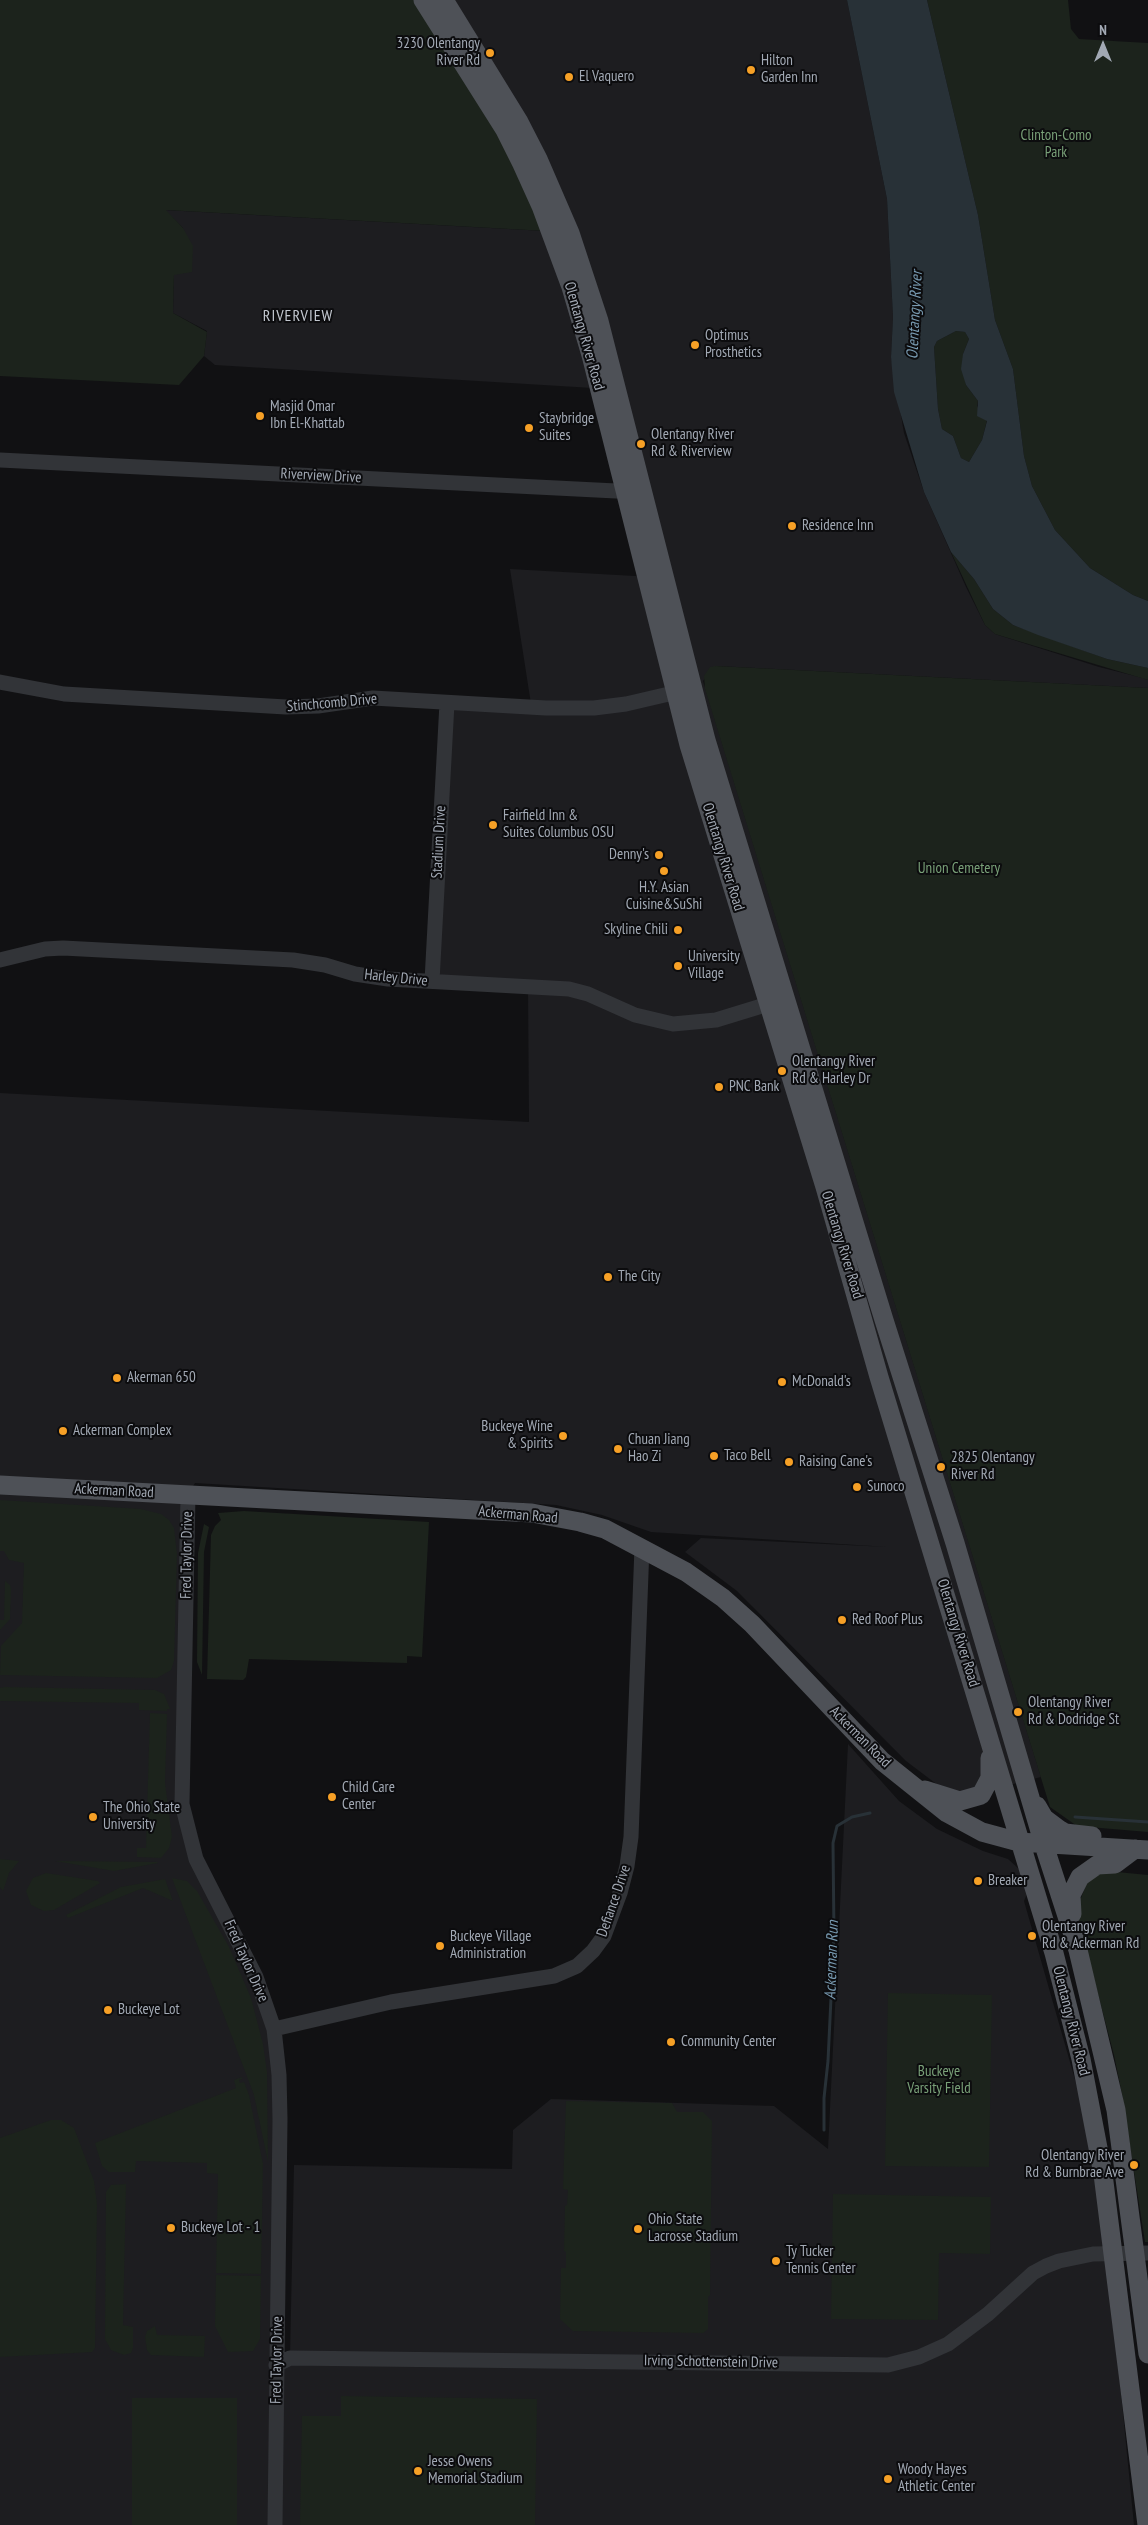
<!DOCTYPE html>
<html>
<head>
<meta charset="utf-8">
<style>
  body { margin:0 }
  #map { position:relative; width:1148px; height:2525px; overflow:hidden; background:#111113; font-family:"PT Sans Narrow",sans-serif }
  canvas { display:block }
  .north { position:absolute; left:1078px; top:20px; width:50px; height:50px; -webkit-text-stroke:4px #0c0c0e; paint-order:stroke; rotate:0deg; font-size:14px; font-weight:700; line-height:20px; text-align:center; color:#a2a9b4 }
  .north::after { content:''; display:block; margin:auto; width:18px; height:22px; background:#a2a9b4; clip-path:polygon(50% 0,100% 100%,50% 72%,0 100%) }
</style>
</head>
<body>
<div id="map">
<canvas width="1148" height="2525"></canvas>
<div class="north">N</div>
</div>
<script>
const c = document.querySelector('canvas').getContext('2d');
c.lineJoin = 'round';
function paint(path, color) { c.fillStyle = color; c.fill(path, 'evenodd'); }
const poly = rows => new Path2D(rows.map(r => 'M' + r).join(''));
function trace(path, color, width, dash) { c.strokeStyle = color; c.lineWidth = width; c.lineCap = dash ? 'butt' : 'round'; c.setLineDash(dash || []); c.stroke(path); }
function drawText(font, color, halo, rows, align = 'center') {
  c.font = font + ' "PT Sans Narrow",sans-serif'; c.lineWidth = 4; c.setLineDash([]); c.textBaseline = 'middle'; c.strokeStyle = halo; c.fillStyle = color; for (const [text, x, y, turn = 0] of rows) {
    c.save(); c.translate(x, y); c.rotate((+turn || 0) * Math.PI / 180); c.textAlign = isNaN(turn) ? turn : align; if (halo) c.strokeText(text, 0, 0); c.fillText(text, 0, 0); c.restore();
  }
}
const built = poly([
  [417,0,847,0,887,199,893,317,891,357,904,433,924,492,966,587,985,625,995,634,1099,667,1143,678,1148,680,1148,688,716,666,703,681,1041,1777,974,1794,943,1789,906,1761,737,1591,685,1552,701,1538,888,1547,651,1532,602,1515,556,1505,195,1483,188,1495,188,1832,274,2029,276,2364,290,2357,294,2165,512,2169,513,2130,551,2099,774,2106,828,2149,848,1744,899,1801,937,1829,983,1851,1008,1859,1019,1869,1027,1894,1024,1901,1090,2132,1107,2251,1134,2525,0,2525,0,1093,529,1122,528,987,432,981,447,703,531,704,510,569,653,577,609,389,215,365,204,356,207,331,173,313,174,275,183,228,165,210,545,231]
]);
const green = poly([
  [0,0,417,0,507,147,546,231,166,210,183,228,193,246,192,272,174,275,173,313,207,332,204,356,179,385,0,376],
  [927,0,1068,0,1071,29,1079,39,1148,43,1148,601,1133,595,1090,568,1055,530,1032,486,1024,456,1013,369,995,320,978,215],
  [956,331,965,332,969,339,963,354,966,385,978,401,977,406,987,420,982,440,969,462,961,458,953,436,942,429,938,409,934,347,937,341],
  [951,552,974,579,993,609,1013,625,1107,659,1148,668,1148,680,995,634,985,625],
  [716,666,1148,688,1148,1832,1077,1826,1050,1807,705,689,704,676,710,667],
  [0,1500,141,1509,161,1514,169,1520,174,1528,177,1554,174,1661,171,1670,157,1678,0,1675,1,1646,22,1623,24,1563,9,1560,4,1551,0,1551],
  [244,1511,429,1522,422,1657,407,1656,407,1663,249,1659,246,1677,243,1680,207,1679,211,1535,215,1526,221,1520,218,1513],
  [204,1524,209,1527,204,1552,202,1675,197,1662,198,1553],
  [5,1581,10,1585,11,1589,10,1619,0,1630,0,1620,4,1620],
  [4,1687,155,1690,164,1694,170,1709,167,1709,167,1711,139,1710,139,1703,0,1701,0,1688],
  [150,1713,167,1714,165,1783,172,1837,169,1848,161,1858,137,1857,137,1848,146,1848],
  [0,1859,19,1861,9,1873,3,1891,0,1887],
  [55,1861,157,1862,158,1863,114,1871],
  [1117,1872,1148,1875,1148,2242,1145,2242,1122,2094,1114,2055,1076,1910,1087,1883,1100,1873],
  [46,1873,98,1881,100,1883,54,1910,44,1911,31,1905,26,1891,33,1878],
  [172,1878,187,1881,197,1891,229,1947,251,1998,263,2044,267,2072,268,2162,254,2095],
  [165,1879,173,1901,143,1888,68,1918,66,1915,121,1887],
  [888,1993,992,1995,989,2167,885,2166],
  [242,2077,242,2079,239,2080,240,2083,244,2082,249,2095,263,2164,261,2274,216,2273,218,2174,207,2173,207,2163,136,2161,135,2172,109,2172,102,2166,95,2143,236,2088,234,2080],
  [566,2101,672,2103,677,2112,703,2112,712,2121,710,2295,708,2297,708,2329,703,2333,573,2331,560,2319,561,2268,566,2268,566,2252,564,2251,565,2206,567,2205,568,2190,563,2189],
  [51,2120,61,2120,74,2128,94,2181,97,2204,95,2348,92,2352,0,2357,0,2138],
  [126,2184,123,2325,133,2327,133,2348,131,2353,124,2355,111,2350,105,2339,106,2192,111,2185],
  [833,2194,991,2197,990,2254,939,2253,938,2320,831,2319],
  [216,2275,261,2276,260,2339,253,2351,228,2352,215,2326],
  [155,2326,157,2335,205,2336,204,2357,151,2355,147,2350,145,2337,147,2331],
  [341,2396,537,2399,535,2525,300,2525,302,2416,341,2416],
  [132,2398,237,2398,237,2525,132,2525]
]);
const water = poly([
  [847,0,927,0,978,215,995,320,1013,369,1024,456,1032,486,1055,530,1090,568,1133,595,1148,601,1148,668,1107,659,1038,635,1013,625,993,609,974,579,951,552,924,492,894,392,891,357,893,317,887,199],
  [956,331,965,332,969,339,963,354,961,369,966,385,978,401,977,416,987,421,982,440,969,462,961,458,953,436,942,429,938,409,934,347,937,341]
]);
const stream = poly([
  [1075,1817,1148,1822],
  [824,2130,824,2098,828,2061,834,1935,833,1843,837,1826,852,1817,870,1813]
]);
const minor = poly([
  [0,460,636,492],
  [0,682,64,694,286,707,318,706,373,698,546,708,594,708,626,704,686,690],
  [0,960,45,949,63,948,293,960,325,965,355,974,388,979,569,989,588,994,635,1015,673,1024,716,1020,778,1001],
  [432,981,447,703],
  [188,1495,182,1804,196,1859,256,1977,274,2029,279,2075,280,2119,275,2525],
  [274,2029,391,2002,554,1976,577,1966,593,1951,604,1936,620,1893,627,1866,631,1837,642,1547],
  [276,2365,290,2358,888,2365,919,2357,948,2344,988,2314,1033,2273,1046,2266,1059,2261,1093,2254,1148,2253]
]);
const major = poly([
  [423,0,505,130,522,164,541,206,571,287,591,355,689,745,825,1187,879,1377,1054,1953,1081,2059,1103,2174,1147,2525],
  [444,0,519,122,538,159,570,233,599,321,706,740,884,1320,955,1543,1044,1845,1078,1950,1116,2110,1148,2354],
  [0,1485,532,1513,580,1522,605,1529,686,1572,723,1598,752,1624,882,1761,947,1813,982,1832,1019,1842,1148,1850],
  [925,1790,960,1801,981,1795,990,1778,990,1758],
  [1037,1806,1044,1818,1060,1830,1065,1833,1092,1836],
  [1072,1914,1071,1895,1080,1877,1097,1865,1115,1864,1135,1849]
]);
const markers = [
  [490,53,5,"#f6a026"],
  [751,70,5,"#f6a026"],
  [569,77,5,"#f6a026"],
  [695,345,5,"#f6a026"],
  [260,416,5,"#f6a026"],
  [529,428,5,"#f6a026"],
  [641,444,5,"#f6a026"],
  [792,526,5,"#f6a026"],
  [493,825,5,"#f6a026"],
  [659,855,5,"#f6a026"],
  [664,871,5,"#f6a026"],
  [678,930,5,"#f6a026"],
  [678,966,5,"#f6a026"],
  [782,1071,5,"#f6a026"],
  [719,1087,5,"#f6a026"],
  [608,1277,5,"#f6a026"],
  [117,1378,5,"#f6a026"],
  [782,1382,5,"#f6a026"],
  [63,1431,5,"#f6a026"],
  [563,1436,5,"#f6a026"],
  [618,1449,5,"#f6a026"],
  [714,1456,5,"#f6a026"],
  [789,1462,5,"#f6a026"],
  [941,1467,5,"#f6a026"],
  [857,1487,5,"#f6a026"],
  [842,1620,5,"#f6a026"],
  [1018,1712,5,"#f6a026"],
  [332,1797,5,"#f6a026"],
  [93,1817,5,"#f6a026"],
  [978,1881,5,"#f6a026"],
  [1032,1936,5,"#f6a026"],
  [440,1946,5,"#f6a026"],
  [108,2010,5,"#f6a026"],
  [671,2042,5,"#f6a026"],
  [1134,2165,5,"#f6a026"],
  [171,2228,5,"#f6a026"],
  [638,2229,5,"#f6a026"],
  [776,2261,5,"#f6a026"],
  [418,2471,5,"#f6a026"],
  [888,2479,5,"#f6a026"]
];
const poiNames = [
  ["3230 Olentangy",480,44,"right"],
  ["River Rd",480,61,"right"],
  ["Hilton",761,61],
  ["Garden Inn",761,78],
  ["El Vaquero",579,77],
  ["Optimus",705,336],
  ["Prosthetics",705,353],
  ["Masjid Omar",270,407],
  ["Ibn El-Khattab",270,424],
  ["Staybridge",539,419],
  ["Suites",539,436],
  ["Olentangy River",651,435],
  ["Rd & Riverview",651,452],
  ["Residence Inn",802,526],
  ["Fairfield Inn &",503,816],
  ["Suites Columbus OSU",503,833],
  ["Denny's",649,855,"right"],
  ["H.Y. Asian",664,888,"center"],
  ["Cuisine&SuShi",664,905,"center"],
  ["Skyline Chili",668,930,"right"],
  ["University",688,957],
  ["Village",688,974],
  ["Olentangy River",792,1062],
  ["Rd & Harley Dr",792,1079],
  ["PNC Bank",729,1087],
  ["The City",618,1277],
  ["Akerman 650",127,1378],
  ["McDonald's",792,1382],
  ["Buckeye Wine",553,1427,"right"],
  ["& Spirits",553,1444,"right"],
  ["Ackerman Complex",73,1431],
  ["Chuan Jiang",628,1440],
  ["Hao Zi",628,1457],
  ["Taco Bell",724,1456],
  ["2825 Olentangy",951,1458],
  ["River Rd",951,1475],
  ["Raising Cane's",799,1462],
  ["Sunoco",867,1487],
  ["Red Roof Plus",852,1620],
  ["Olentangy River",1028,1703],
  ["Rd & Dodridge St",1028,1720],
  ["Child Care",342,1788],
  ["Center",342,1805],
  ["The Ohio State",103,1808],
  ["University",103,1825],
  ["Breaker",988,1881],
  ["Olentangy River",1042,1927],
  ["Rd & Ackerman Rd",1042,1944],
  ["Buckeye Village",450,1937],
  ["Administration",450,1954],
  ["Buckeye Lot",118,2010],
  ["Community Center",681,2042],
  ["Olentangy River",1124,2156,"right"],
  ["Rd & Burnbrae Ave",1124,2173,"right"],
  ["Ohio State",648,2220],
  ["Lacrosse Stadium",648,2237],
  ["Buckeye Lot - 1",181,2228],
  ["Ty Tucker",786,2252],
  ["Tennis Center",786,2269],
  ["Jesse Owens",428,2462],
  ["Memorial Stadium",428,2479],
  ["Woody Hayes",898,2470],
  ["Athletic Center",898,2487]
];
const parkNames = [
  ["Clinton-Como",1056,136],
  ["Park",1056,153],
  ["Union Cemetery",959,869],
  ["Buckeye",939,2072],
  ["Varsity Field",939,2089]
];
const streetNames = [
  ["Olentangy River Road",584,336,74],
  ["Riverview Drive",321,476,3],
  ["Stinchcomb Drive",332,703,-5],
  ["Stadium Drive",439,842,-87],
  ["Olentangy River Road",723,857,73],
  ["Harley Drive",396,978,6],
  ["Olentangy River Road",842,1245,73],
  ["Ackerman Road",114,1491,3],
  ["Ackerman Road",518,1515,5],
  ["Fred Taylor Drive",187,1555,-89],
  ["Olentangy River Road",958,1633,73],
  ["Ackerman Road",860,1737,45],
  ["Defiance Drive",614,1901,-71],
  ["Fred Taylor Drive",246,1961,66],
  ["Olentangy River Road",1071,2021,76],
  ["Fred Taylor Drive",277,2360,-89],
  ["Irving Schottenstein Drive",711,2362,1]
];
const waterNames = [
  ["Olentangy River",915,315,-87],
  ["Ackerman Run",832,1960,-88]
];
const neighbourhoodNames = [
  ["RIVERVIEW",298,316]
];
paint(built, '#1d1d20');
paint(green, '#1c231c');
paint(water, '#283137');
trace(stream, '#283137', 3);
trace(minor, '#323438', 15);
trace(major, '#4e5157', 19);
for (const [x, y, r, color] of markers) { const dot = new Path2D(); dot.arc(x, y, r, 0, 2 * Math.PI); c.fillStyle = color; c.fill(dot); trace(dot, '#0c0c0e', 2); }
drawText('15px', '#a2a9b4', '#0c0c0e', poiNames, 'left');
drawText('15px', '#79a078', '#0c0c0e', parkNames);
drawText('15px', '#a2a9b4', '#0c0c0e', streetNames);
drawText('italic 16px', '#789ab1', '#0c0c0e', waterNames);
c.letterSpacing = '1px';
drawText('16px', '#c3c8d0', '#0c0c0e', neighbourhoodNames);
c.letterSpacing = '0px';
</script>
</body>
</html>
